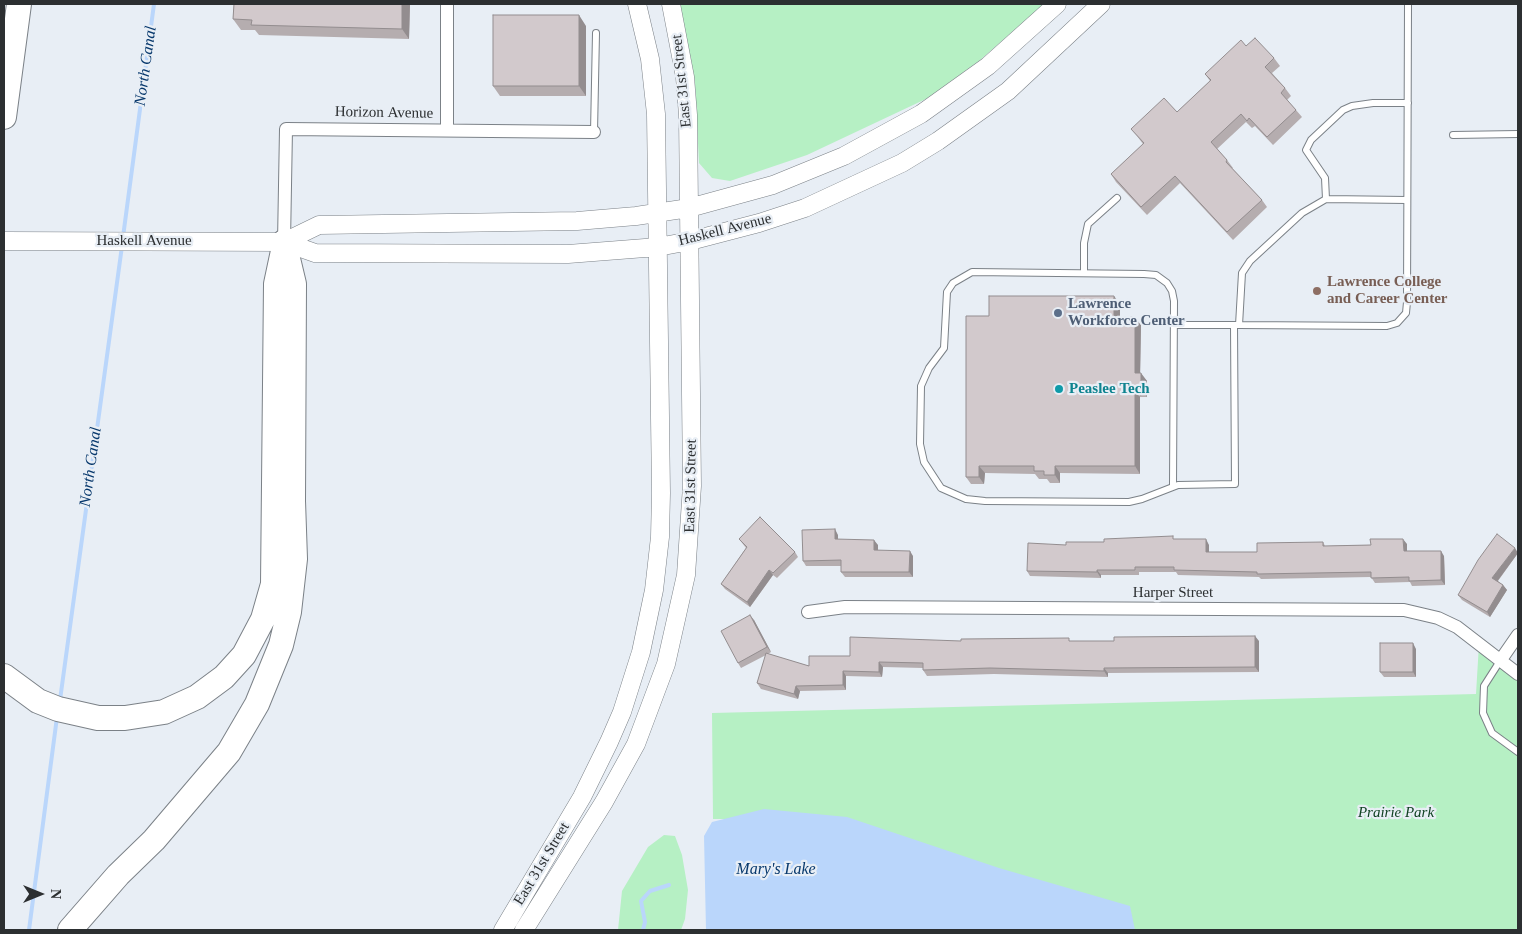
<!DOCTYPE html>
<html>
<head>
<meta charset="utf-8">
<style>
  body { margin:0 }
  #map { position:relative; width:1522px; height:934px; overflow:hidden; background:#e8eef5; font-family:"Times New Roman",serif }
  canvas { display:block }
  .frame { position:absolute; inset:0; border:5px solid #2c2f31; pointer-events:none }
  .north { position:absolute; left:15px; top:869px; width:50px; height:50px; -webkit-text-stroke:4px #e8eef5; paint-order:stroke; rotate:90deg; font-size:14px; font-weight:700; line-height:20px; text-align:center; color:#2c2f31 }
  .north::after { content:''; display:block; margin:auto; width:18px; height:22px; background:#2c2f31; clip-path:polygon(50% 0,100% 100%,50% 72%,0 100%) }
</style>
</head>
<body>
<div id="map">
<canvas width="1522" height="934"></canvas>
<div class="frame"></div>
<div class="north">N</div>
</div>
<script>
const c = document.querySelector('canvas').getContext('2d');
c.lineJoin = 'round';
function paint(path, color) { c.fillStyle = color; c.fill(path, 'evenodd'); }
const poly = rows => new Path2D(rows.map(r => 'M' + r).join(''));
function trace(path, color, width, dash) { c.strokeStyle = color; c.lineWidth = width; c.lineCap = dash ? 'butt' : 'round'; c.setLineDash(dash || []); c.stroke(path); }
function drawText(font, color, halo, rows, align = 'center') {
  c.font = font + ' "Times New Roman",serif'; c.lineWidth = 4.5; c.setLineDash([]); c.textBaseline = 'middle'; c.strokeStyle = halo; c.fillStyle = color; for (const [text, x, y, turn = 0] of rows) {
    c.save(); c.translate(x, y); c.rotate((+turn || 0) * Math.PI / 180); c.textAlign = isNaN(turn) ? turn : align; if (halo) c.strokeText(text, 0, 0); c.fillText(text, 0, 0); c.restore();
  }
}
const green = poly([
  [680,4,1044,4,979,61,928,98,807,155,730,181,712,178,699,163,695,83],
  [1479,644,1518,674,1518,930,738,930,737,819,713,819,712,713,1476,694],
  [664,835,675,836,682,855,688,890,685,919,681,930,618,930,622,891,648,847]
]);
const water = poly([
  [764,809,847,817,999,868,1130,906,1135,930,706,930,704,836,712,822]
]);
const stream = poly([
  [123,237,154,4],
  [60,700,122,246],
  [29,930,57,717],
  [643,930,645,922,641,901,650,891,669,885]
]);
const service = poly([
  [594,132,596,33],
  [1453,135,1518,134],
  [1326,199,1325,178,1306,150,1311,140,1343,110,1352,106,1373,103,1408,103],
  [1407,200,1326,199,1302,213,1250,261,1242,273,1239,325,1387,326,1397,323,1406,313,1407,302,1408,4],
  [1084,273,1084,243,1088,224,1117,198],
  [1174,325,1238,325],
  [1173,486,1174,301,1172,291,1167,283,1156,275,1144,274,972,272,953,283,947,292,944,348,929,368,921,386,920,444,924,462,941,488,966,499,985,501,1129,502,1142,499,1178,485,1235,484,1234,325],
  [1500,661,1484,686,1483,713,1492,733,1518,752]
]);
const minor = poly([
  [447,4,447,130],
  [284,242,286,129,594,132],
  [808,612,845,607,1404,610,1438,618,1457,627,1518,674],
  [1500,661,1518,635]
]);
const secondary = poly([
  [4,241,284,242,315,253,568,254,658,247,690,241,759,223,805,208,902,163,938,141,1008,91,1101,4],
  [284,242,319,225,577,221,636,216,689,208,773,185,844,156,921,114,988,66,1057,4],
  [503,930,582,797,609,742,622,712,641,652,654,590,660,537,661,493,656,114,650,59,637,4],
  [524,930,604,802,636,744,666,664,686,575,692,486,688,115,685,77,671,4]
]);
const motorway = poly([
  [4,117,19,4],
  [4,676,38,701,58,709,98,718,125,718,164,712,197,697,224,677,244,655,263,619,273,584,276,284,283,251],
  [70,930,118,875,154,840,229,752,257,704,281,645,289,612,295,559,293,501,294,284,284,242]
]);
const wall = poly([
  [234,4,410,4,409,39,259,35,255,30,241,30,233,19],
  [586,26,586,96,500,96,493,86],
  [1246,46,1274,58,1280,66,1272,73,1285,88,1291,96,1287,100,1296,110,1302,117,1273,145,1255,126,1252,128,1246,122,1217,149,1227,160,1233,168,1232,168,1262,200,1267,207,1233,240,1180,183,1147,215,1116,182,1111,174,1143,144,1137,136,1131,129,1177,112,1210,81,1205,74],
  [1120,304,1120,317,1141,325,1140,373,1147,381,1147,397,1140,397,1140,474,1060,473,1060,483,1050,483,1047,479,1039,479,1035,474,985,473,984,484,971,484,966,477],
  [838,535,838,539,878,545,878,550,913,556,913,577,845,577,841,572,841,566,806,566,803,561],
  [739,539,795,552,798,557,777,578,773,575,750,607,725,589,721,584,746,548],
  [1175,539,1209,545,1209,552,1257,552,1323,542,1325,546,1407,544,1407,551,1444,556,1445,585,1412,586,1410,582,1375,583,1371,577,1261,579,1259,577,1178,575,1176,572,1139,572,1139,575,1101,575,1101,578,1030,576,1027,571,1066,545,1104,542],
  [1518,553,1498,581,1503,585,1507,590,1490,617,1462,600,1458,595],
  [754,620,771,652,768,654,809,666,850,656,961,641,1259,641,1259,672,1108,673,1108,677,994,674,927,676,923,670,923,668,883,667,882,677,846,676,846,690,800,691,798,699,761,689,757,683,766,655,741,668,738,663],
  [1416,649,1416,677,1384,677,1380,672]
]);
const shadedWall = poly([
  [402,4,410,4,409,39,402,29],
  [579,15,586,26,586,96,579,86],
  [1114,296,1120,304,1120,325,1114,317],
  [1135,317,1141,325,1140,381,1135,373],
  [1141,373,1147,381,1147,397,1141,389],
  [1135,389,1140,397,1140,474,1135,466],
  [979,466,985,473,984,484,979,477],
  [1055,466,1060,473,1060,483,1055,475],
  [835,529,838,535,838,544,835,539],
  [1206,539,1209,545,1209,557,1206,552],
  [1403,539,1407,544,1407,556,1404,551],
  [874,540,878,545,878,555,874,550],
  [1515,548,1518,553,1496,583,1492,578],
  [910,551,913,556,913,577,909,572],
  [1441,551,1444,556,1445,585,1441,580],
  [769,570,773,575,750,607,747,602],
  [1097,570,1101,575,1101,578,1097,572],
  [1503,585,1507,590,1490,617,1487,612],
  [750,615,754,620,771,652,767,647],
  [1255,636,1259,641,1259,672,1255,667],
  [1413,643,1416,649,1416,677,1413,672],
  [879,662,883,667,882,677,879,672],
  [1104,668,1108,673,1108,677,1104,671],
  [843,671,846,676,846,690,843,685],
  [796,686,800,691,798,699,794,694]
]);
const building = poly([
  [234,4,402,4,402,29,251,25,252,20,233,19,234,4],
  [493,15,579,15,579,86,493,86,493,15],
  [1255,38,1274,58,1265,67,1285,88,1281,93,1296,110,1267,137,1249,118,1247,121,1241,114,1211,142,1227,160,1226,162,1262,200,1227,232,1175,176,1141,207,1111,174,1144,143,1131,129,1164,98,1177,112,1211,80,1205,74,1241,40,1246,46,1255,38],
  [989,296,1114,296,1114,317,1135,317,1135,373,1141,373,1141,389,1135,389,1135,466,1055,466,1055,475,1044,475,1044,471,1034,471,1034,466,979,466,979,477,966,477,966,316,989,316,989,296],
  [760,517,795,552,773,573,769,570,747,602,721,584,747,547,739,539,760,517],
  [835,529,835,539,874,540,874,550,910,551,909,572,841,572,841,560,803,561,802,530,835,529],
  [1497,534,1515,548,1492,578,1503,585,1487,612,1458,595,1478,560,1497,534],
  [1173,536,1173,539,1206,539,1206,552,1257,552,1257,543,1323,542,1323,546,1371,545,1370,539,1403,539,1404,551,1441,551,1441,580,1409,581,1409,577,1371,578,1371,572,1257,574,1257,572,1174,570,1174,567,1135,567,1135,570,1097,570,1097,572,1027,571,1028,543,1066,545,1066,542,1104,542,1104,539,1173,536],
  [750,615,767,647,738,663,721,631,750,615],
  [1255,636,1255,667,1104,668,1104,671,990,668,923,670,923,663,879,662,879,672,843,671,843,685,796,686,794,694,757,683,766,653,809,666,809,656,850,656,850,637,961,641,961,639,1069,638,1069,641,1114,641,1114,637,1255,636],
  [1380,643,1413,643,1413,672,1380,672,1380,643]
]);
const markers = [
  [1317,291,5,"#8d6e63"],
  [1058,313,5,"#5c6f8a"],
  [1059,389,5,"#0f9aa8"]
];
const streetNames = [
  ["East 31st Street",682,81,-96],
  ["Horizon Avenue",384,113,1],
  ["Haskell Avenue",725,230,-14],
  ["Haskell Avenue",144,241],
  ["East 31st Street",691,486,-89],
  ["Harper Street",1173,593],
  ["East 31st Street",542,864,-59]
];
const educationNames = [
  ["Lawrence College",1327,282],
  ["and Career Center",1327,299]
];
const serviceNames = [
  ["Lawrence",1068,304],
  ["Workforce Center",1068,321]
];
const cultureNames = [
  ["Peaslee Tech",1069,389]
];
const parkNames = [
  ["Prairie Park",1396,813]
];
const waterNames = [
  ["North Canal",146,66,-82],
  ["North Canal",91,467,-82],
  ["Mary's Lake",776,870]
];
paint(green, '#b6f0c4');
paint(water, '#bad6fb');
trace(stream, '#bad6fb', 4);
trace(service, '#7b8187', 8);
trace(minor, '#7b8187', 14);
trace(secondary, '#7b8187', 19);
trace(motorway, '#7b8187', 26);
trace(service, '#fff', 6);
trace(minor, '#fff', 12);
trace(secondary, '#fff', 18);
trace(motorway, '#fff', 24);
paint(wall, '#b5adaf');
paint(shadedWall, '#938d8f');
paint(building, '#d2c9cc');
trace(building, '#938d8f', 1);
for (const [x, y, r, color] of markers) { const dot = new Path2D(); dot.arc(x, y, r, 0, 2 * Math.PI); c.fillStyle = color; c.fill(dot); trace(dot, '#e8eef5', 2); }
drawText('15px', '#2c2f31', '#e8eef5', streetNames);
drawText('bold 15px', '#785e54', '#e8eef5', educationNames, 'left');
drawText('bold 15px', '#4e5e75', '#e8eef5', serviceNames, 'left');
drawText('bold 15px', '#0d838f', '#e8eef5', cultureNames, 'left');
drawText('italic 15px', '#104222', '#e8eef5', parkNames);
drawText('italic 16px', '#08396d', '#e8eef5', waterNames);
</script>
</body>
</html>
